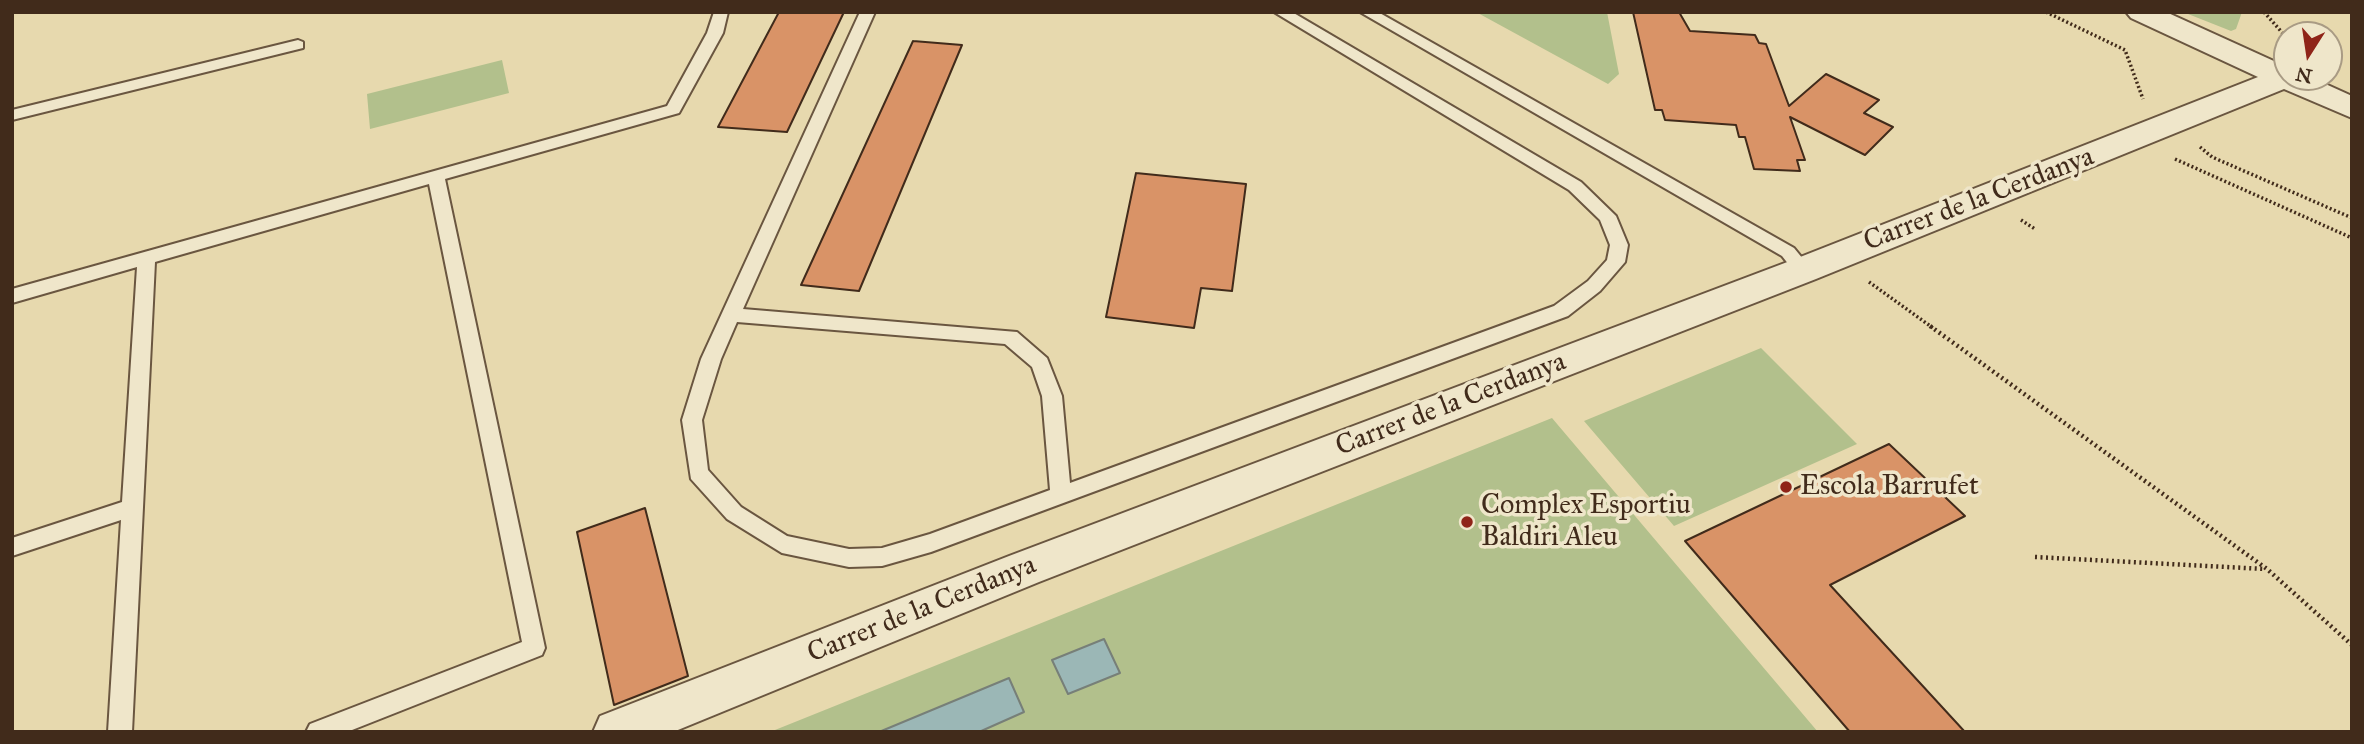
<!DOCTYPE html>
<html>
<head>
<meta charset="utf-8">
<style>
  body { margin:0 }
  #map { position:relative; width:2364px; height:744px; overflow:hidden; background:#e7d9ae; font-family:"IM FELL Great Primer",serif }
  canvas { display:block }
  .frame { position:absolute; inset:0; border:14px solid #412b1b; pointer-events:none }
  .north { position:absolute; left:2273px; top:21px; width:70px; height:70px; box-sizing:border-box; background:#efe6ca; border:2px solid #a99b84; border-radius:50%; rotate:192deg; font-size:19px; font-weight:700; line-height:28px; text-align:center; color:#412b1b }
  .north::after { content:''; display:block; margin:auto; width:24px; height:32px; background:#8f2418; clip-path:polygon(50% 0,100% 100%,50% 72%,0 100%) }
</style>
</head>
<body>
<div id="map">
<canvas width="2364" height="744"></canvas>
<div class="frame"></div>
<div class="north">N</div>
</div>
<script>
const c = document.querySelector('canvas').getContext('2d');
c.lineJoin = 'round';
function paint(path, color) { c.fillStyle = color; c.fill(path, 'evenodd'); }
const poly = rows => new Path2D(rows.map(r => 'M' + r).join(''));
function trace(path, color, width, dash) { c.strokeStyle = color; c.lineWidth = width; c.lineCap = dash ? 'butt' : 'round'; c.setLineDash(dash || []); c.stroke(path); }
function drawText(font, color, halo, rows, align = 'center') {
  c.font = font + ' "IM FELL Great Primer",serif'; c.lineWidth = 7; c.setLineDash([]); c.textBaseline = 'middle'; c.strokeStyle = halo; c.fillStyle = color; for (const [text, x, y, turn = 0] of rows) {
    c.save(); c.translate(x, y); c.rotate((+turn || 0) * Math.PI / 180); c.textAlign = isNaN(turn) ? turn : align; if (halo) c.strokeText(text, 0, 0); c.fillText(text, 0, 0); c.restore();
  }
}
const green = poly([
  [1476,12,1607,12,1619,74,1608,84],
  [2183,12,2242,12,2236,29,2231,31],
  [502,60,509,93,370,129,367,94],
  [1761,348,1857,444,1674,526,1584,421],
  [1552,418,1818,732,770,732]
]);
const water = poly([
  [1104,639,1120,673,1068,694,1052,660,1104,639],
  [1009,678,1024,712,979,732,879,732,1009,678]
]);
const building = poly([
  [779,12,844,12,787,132,718,127,779,12],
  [1633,12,1679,12,1690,31,1755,35,1759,43,1766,44,1789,106,1826,74,1879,100,1864,113,1893,127,1865,155,1790,117,1805,160,1797,160,1800,171,1754,169,1745,137,1739,137,1736,125,1665,120,1662,110,1655,110,1633,12],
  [913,41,962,45,859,291,801,285,913,41],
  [1136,173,1246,184,1232,291,1201,288,1194,328,1106,317,1136,173],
  [1889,444,1965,516,1830,585,1965,732,1850,732,1685,541,1889,444],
  [645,508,688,676,614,705,577,532,645,508]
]);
const pathFar1 = poly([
  [2046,12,2125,50,2143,99],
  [2264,12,2287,38],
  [2200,147,2212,157,2352,218],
  [2175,159,2352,238],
  [2021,220,2035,229],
  [1869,282,1933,328]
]);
const path = poly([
  [1930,326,2267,569,2352,645],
  [2035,557,2265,569]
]);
const service = poly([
  [714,12,728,12,723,33,679,113,445,179,545,648,542,655,347,732,306,732,310,724,522,642,429,184,155,262,132,732,108,732,121,520,12,556,12,538,122,502,137,267,12,303,12,289,667,106,707,33,714,12],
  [860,12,875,12,743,309,1017,332,1047,358,1062,396,1070,483,1554,306,1588,281,1607,260,1610,245,1600,220,1569,190,1274,12,1292,12,1581,182,1616,216,1628,245,1625,262,1600,291,1568,316,931,552,882,566,849,567,782,553,727,519,691,479,682,420,701,359,860,12],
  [737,322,1005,344,1032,367,1042,396,1050,490,930,534,882,548,849,549,787,536,741,507,708,470,702,420,721,359,737,322],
  [1360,12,1378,12,1794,248,1812,270,1809,275,1797,275,1782,256,1360,12],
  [298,40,303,42,303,48,12,120,12,110,298,40]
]);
const minor = poly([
  [2126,12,2166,12,2287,67,2287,77,2310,77,2352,96,2352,118,2284,89,1816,279,1039,582,673,732,593,732,600,716,1009,556,1790,261,2258,77,2131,18,2126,12]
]);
const markers = [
  [1786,487,7,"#8f2418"],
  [1467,522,7,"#8f2418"]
];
const streetNames = [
  ["Carrer de la Cerdanya",1979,200,-21],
  ["Carrer de la Cerdanya",1451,405,-21],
  ["Carrer de la Cerdanya",922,610,-22]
];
const poiNames = [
  ["Escola Barrufet",1800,487],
  ["Complex Esportiu",1481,506],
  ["Baldiri Aleu",1481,538]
];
paint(green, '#b2c08c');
paint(water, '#9bb7b6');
trace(water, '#777f78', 2);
paint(building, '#d99367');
trace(building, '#412b1b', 2);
trace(service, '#6a5640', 4);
trace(minor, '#6a5640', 4);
trace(pathFar1, '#412b1b', 3.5, [2, 2.5]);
trace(path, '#412b1b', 4.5, [2, 3.5]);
paint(service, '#efe6ca');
paint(minor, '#efe6ca');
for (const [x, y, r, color] of markers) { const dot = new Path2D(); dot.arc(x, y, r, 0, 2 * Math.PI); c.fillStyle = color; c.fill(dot); trace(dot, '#efe6ca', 2.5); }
drawText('28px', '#412b1b', '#efe6ca', streetNames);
drawText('28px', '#412b1b', '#efe6ca', poiNames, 'left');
</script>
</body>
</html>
